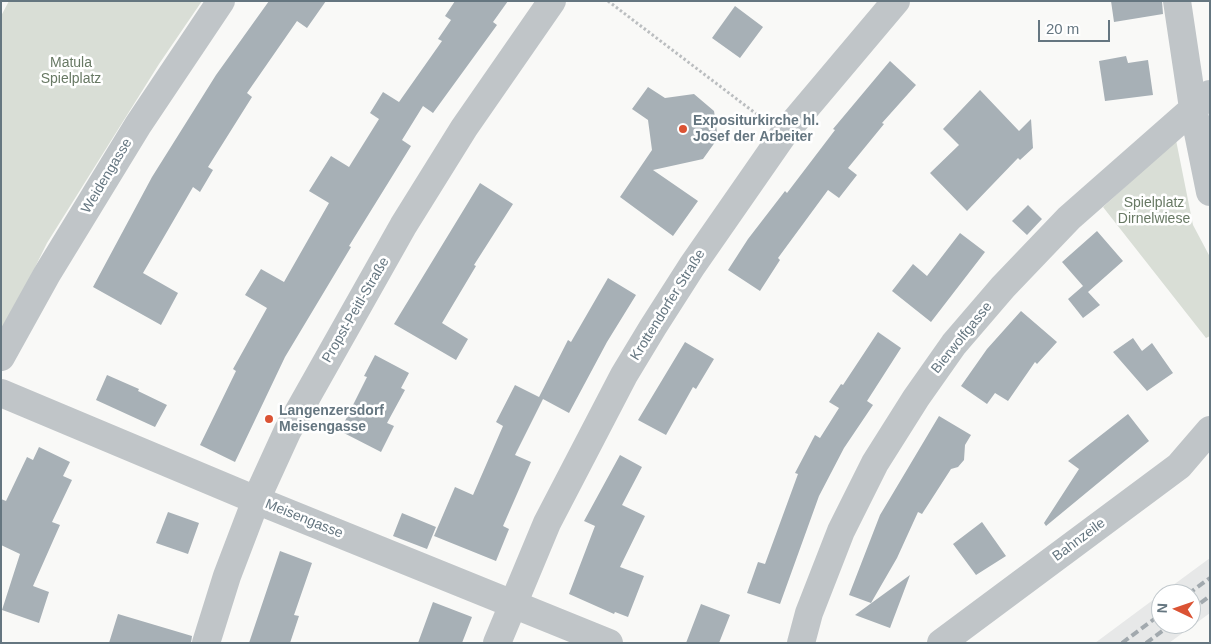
<!DOCTYPE html>
<html>
<head>
<meta charset="utf-8">
<style>
  body { margin:0 }
  #map { position:relative; width:1211px; height:644px; overflow:hidden; background:#f9f9f7; font-family:Helvetica,sans-serif }
  canvas { display:block }
  .frame { position:absolute; inset:0; border:2px solid #657680; pointer-events:none }
  .north { position:absolute; left:1151px; top:584px; width:50px; height:50px; box-sizing:border-box; background:#fff; border:1px solid #c1c8cc; border-radius:50%; rotate:273deg; font-size:14px; font-weight:700; line-height:20px; text-align:center; color:#657680 }
  .north::after { content:''; display:block; margin:auto; width:18px; height:22px; background:#db5334; clip-path:polygon(50% 0,100% 100%,50% 72%,0 100%) }
  .scale { position:absolute; left:1038px; top:20px; width:72px; height:22px; box-sizing:border-box; border:2px solid #657680; border-top:0; padding-left:6px; font-size:15px; line-height:18px; white-space:nowrap; color:#657680; -webkit-text-stroke:4px #fff; paint-order:stroke }
</style>
</head>
<body>
<div id="map">
<canvas width="1211" height="644"></canvas>
<div class="frame"></div>
<div class="north">N</div>
<div class="scale">20 m</div>
</div>
<script>
const c = document.querySelector('canvas').getContext('2d');
c.lineJoin = 'round';
function paint(path, color) { c.fillStyle = color; c.fill(path, 'evenodd'); }
const poly = rows => new Path2D(rows.map(r => 'M' + r).join(''));
function trace(path, color, width, dash) { c.strokeStyle = color; c.lineWidth = width; c.lineCap = dash ? 'butt' : 'round'; c.setLineDash(dash || []); c.stroke(path); }
function drawText(font, color, halo, rows, align = 'center') {
  c.font = font + ' Helvetica,sans-serif'; c.lineWidth = 5; c.setLineDash([]); c.textBaseline = 'middle'; c.strokeStyle = halo; c.fillStyle = color; for (const [text, x, y, turn = 0] of rows) {
    c.save(); c.translate(x, y); c.rotate((+turn || 0) * Math.PI / 180); c.textAlign = isNaN(turn) ? turn : align; if (halo) c.strokeText(text, 0, 0); c.fillText(text, 0, 0); c.restore();
  }
}
const built = poly([
  [1210,558,1210,613,1169,643,1095,643,1161,594,1161,624,1191,624,1191,594,1161,594]
]);
const green = poly([
  [9,1,202,1,159,64,47,243,1,336,1,16],
  [1176,140,1193,225,1210,257,1210,336,1206,338,1103,207]
]);
const building = poly([
  [269,1,326,1,307,28,297,21,247,93,252,97,208,167,213,170,200,192,193,187,143,273,178,293,161,325,93,287,152,177,216,75],
  [455,1,508,1,493,22,497,25,433,113,423,106,402,140,411,146,349,246,351,247,285,357,235,462,200,445,236,371,233,369,267,308,245,295,261,269,284,282,329,203,309,191,331,156,349,167,379,119,370,113,383,92,399,102,442,41,438,39,451,20,445,16],
  [1111,1,1162,1,1163,14,1114,22],
  [735,6,763,27,740,58,712,38],
  [1126,56,1128,63,1148,60,1153,95,1105,101,1099,61],
  [890,61,916,85,882,123,884,124,848,168,857,175,839,198,828,190,778,258,780,260,760,291,728,270,748,239,785,191,787,193,835,130,833,129],
  [648,87,665,98,694,94,714,111,718,138,703,159,653,170,698,201,673,236,620,197,652,150,648,120,632,109],
  [980,90,1019,131,1031,119,1033,148,1020,160,1018,158,967,211,930,173,959,145,943,129],
  [480,183,513,204,474,265,476,266,442,323,468,339,456,360,394,324],
  [1028,205,1042,219,1027,235,1012,221],
  [1097,231,1123,261,1088,292,1100,305,1083,318,1068,299,1083,286,1062,262],
  [960,233,985,252,931,322,892,291,913,264,927,276],
  [608,278,636,295,607,342,569,413,543,399,515,455,531,462,503,526,509,529,496,561,434,536,455,487,473,495,503,426,496,422,515,385,539,397,568,340,571,342],
  [1021,311,1057,342,1037,364,1035,362,1008,401,995,393,987,404,961,386,987,349],
  [878,332,901,348,867,401,873,405,844,448,819,496,780,604,747,593,758,562,765,564,798,474,795,473,815,435,820,438,839,408,829,402,841,384,843,385],
  [1133,338,1142,351,1152,343,1173,373,1147,391,1113,352],
  [685,342,714,359,696,389,693,387,666,435,638,420],
  [375,355,409,373,401,388,405,390,387,423,394,426,381,452,340,431,367,377,364,376],
  [107,375,139,389,138,391,167,405,155,427,96,400],
  [1128,414,1149,441,1046,526,1044,523,1079,469,1068,461],
  [939,416,971,435,965,445,964,460,958,467,951,469,922,514,918,512,897,558,871,603,849,595,880,515],
  [39,447,70,462,63,476,72,480,52,522,60,525,33,586,49,592,39,623,2,610,20,554,1,545,1,499,6,501,27,457,33,460],
  [620,455,642,467,622,505,645,516,620,567,644,576,628,617,615,612,614,614,569,594,595,526,584,521],
  [168,512,199,523,188,554,156,543],
  [402,513,436,527,427,549,393,536],
  [982,522,1006,556,976,575,953,544],
  [280,551,312,563,294,615,299,616,290,643,249,643],
  [910,575,890,628,855,615],
  [433,602,472,617,462,643,418,643],
  [701,604,730,615,719,643,686,643],
  [118,614,192,636,191,643,109,643]
]);
const path = poly([
  [608,1,763,119]
]);
const minor = poly([
  [1177,1,1193,108,1210,192],
  [1,357,47,274,138,125,221,1],
  [1,393,256,500,609,643],
  [206,643,227,576,256,500,288,430,403,226,464,128,552,1],
  [497,643,547,523,624,375,653,327,692,266,783,135,896,1],
  [801,643,809,613,841,531,875,463,916,398,954,344,1003,287,1069,218,1210,94],
  [941,643,1179,466,1210,430]
]);
const rail = poly([
  [1188,594,1210,578],
  [1191,610,1210,596],
  [1122,643,1161,614],
  [1146,643,1172,624]
]);
const markers = [
  [683,129,5,"#db5334"],
  [269,419,5,"#db5334"]
];
const parkNames = [
  ["Matula",71,63],
  ["Spielplatz",71,79],
  ["Spielplatz",1154,203],
  ["Dirnelwiese",1154,219]
];
const poiNames = [
  ["Expositurkirche hl.",693,121],
  ["Josef der Arbeiter",693,137],
  ["Langenzersdorf",279,411],
  ["Meisengasse",279,427]
];
const streetNames = [
  ["Weidengasse",107,176,-59],
  ["Krottendorfer Straße",668,305,-58],
  ["Propst-Peitl-Straße",356,310,-60],
  ["Bierwolfgasse",962,338,-51],
  ["Meisengasse",304,519,22],
  ["Bahnzeile",1079,540,-37]
];
paint(built, '#e7e8e8');
paint(green, '#d9ded6');
paint(building, '#a7b0b6');
trace(path, '#bbbec0', 3, [2.5, 2.5]);
trace(minor, '#c0c5c8', 28);
trace(rail, '#a2a9ae', 4, [8, 4]);
for (const [x, y, r, color] of markers) { const dot = new Path2D(); dot.arc(x, y, r, 0, 2 * Math.PI); c.fillStyle = color; c.fill(dot); trace(dot, '#fff', 2); }
drawText('14px', '#687964', '#fff', parkNames);
drawText('bold 14px', '#657680', '#fff', poiNames, 'left');
drawText('14px', '#657680', '#fff', streetNames);
</script>
</body>
</html>
